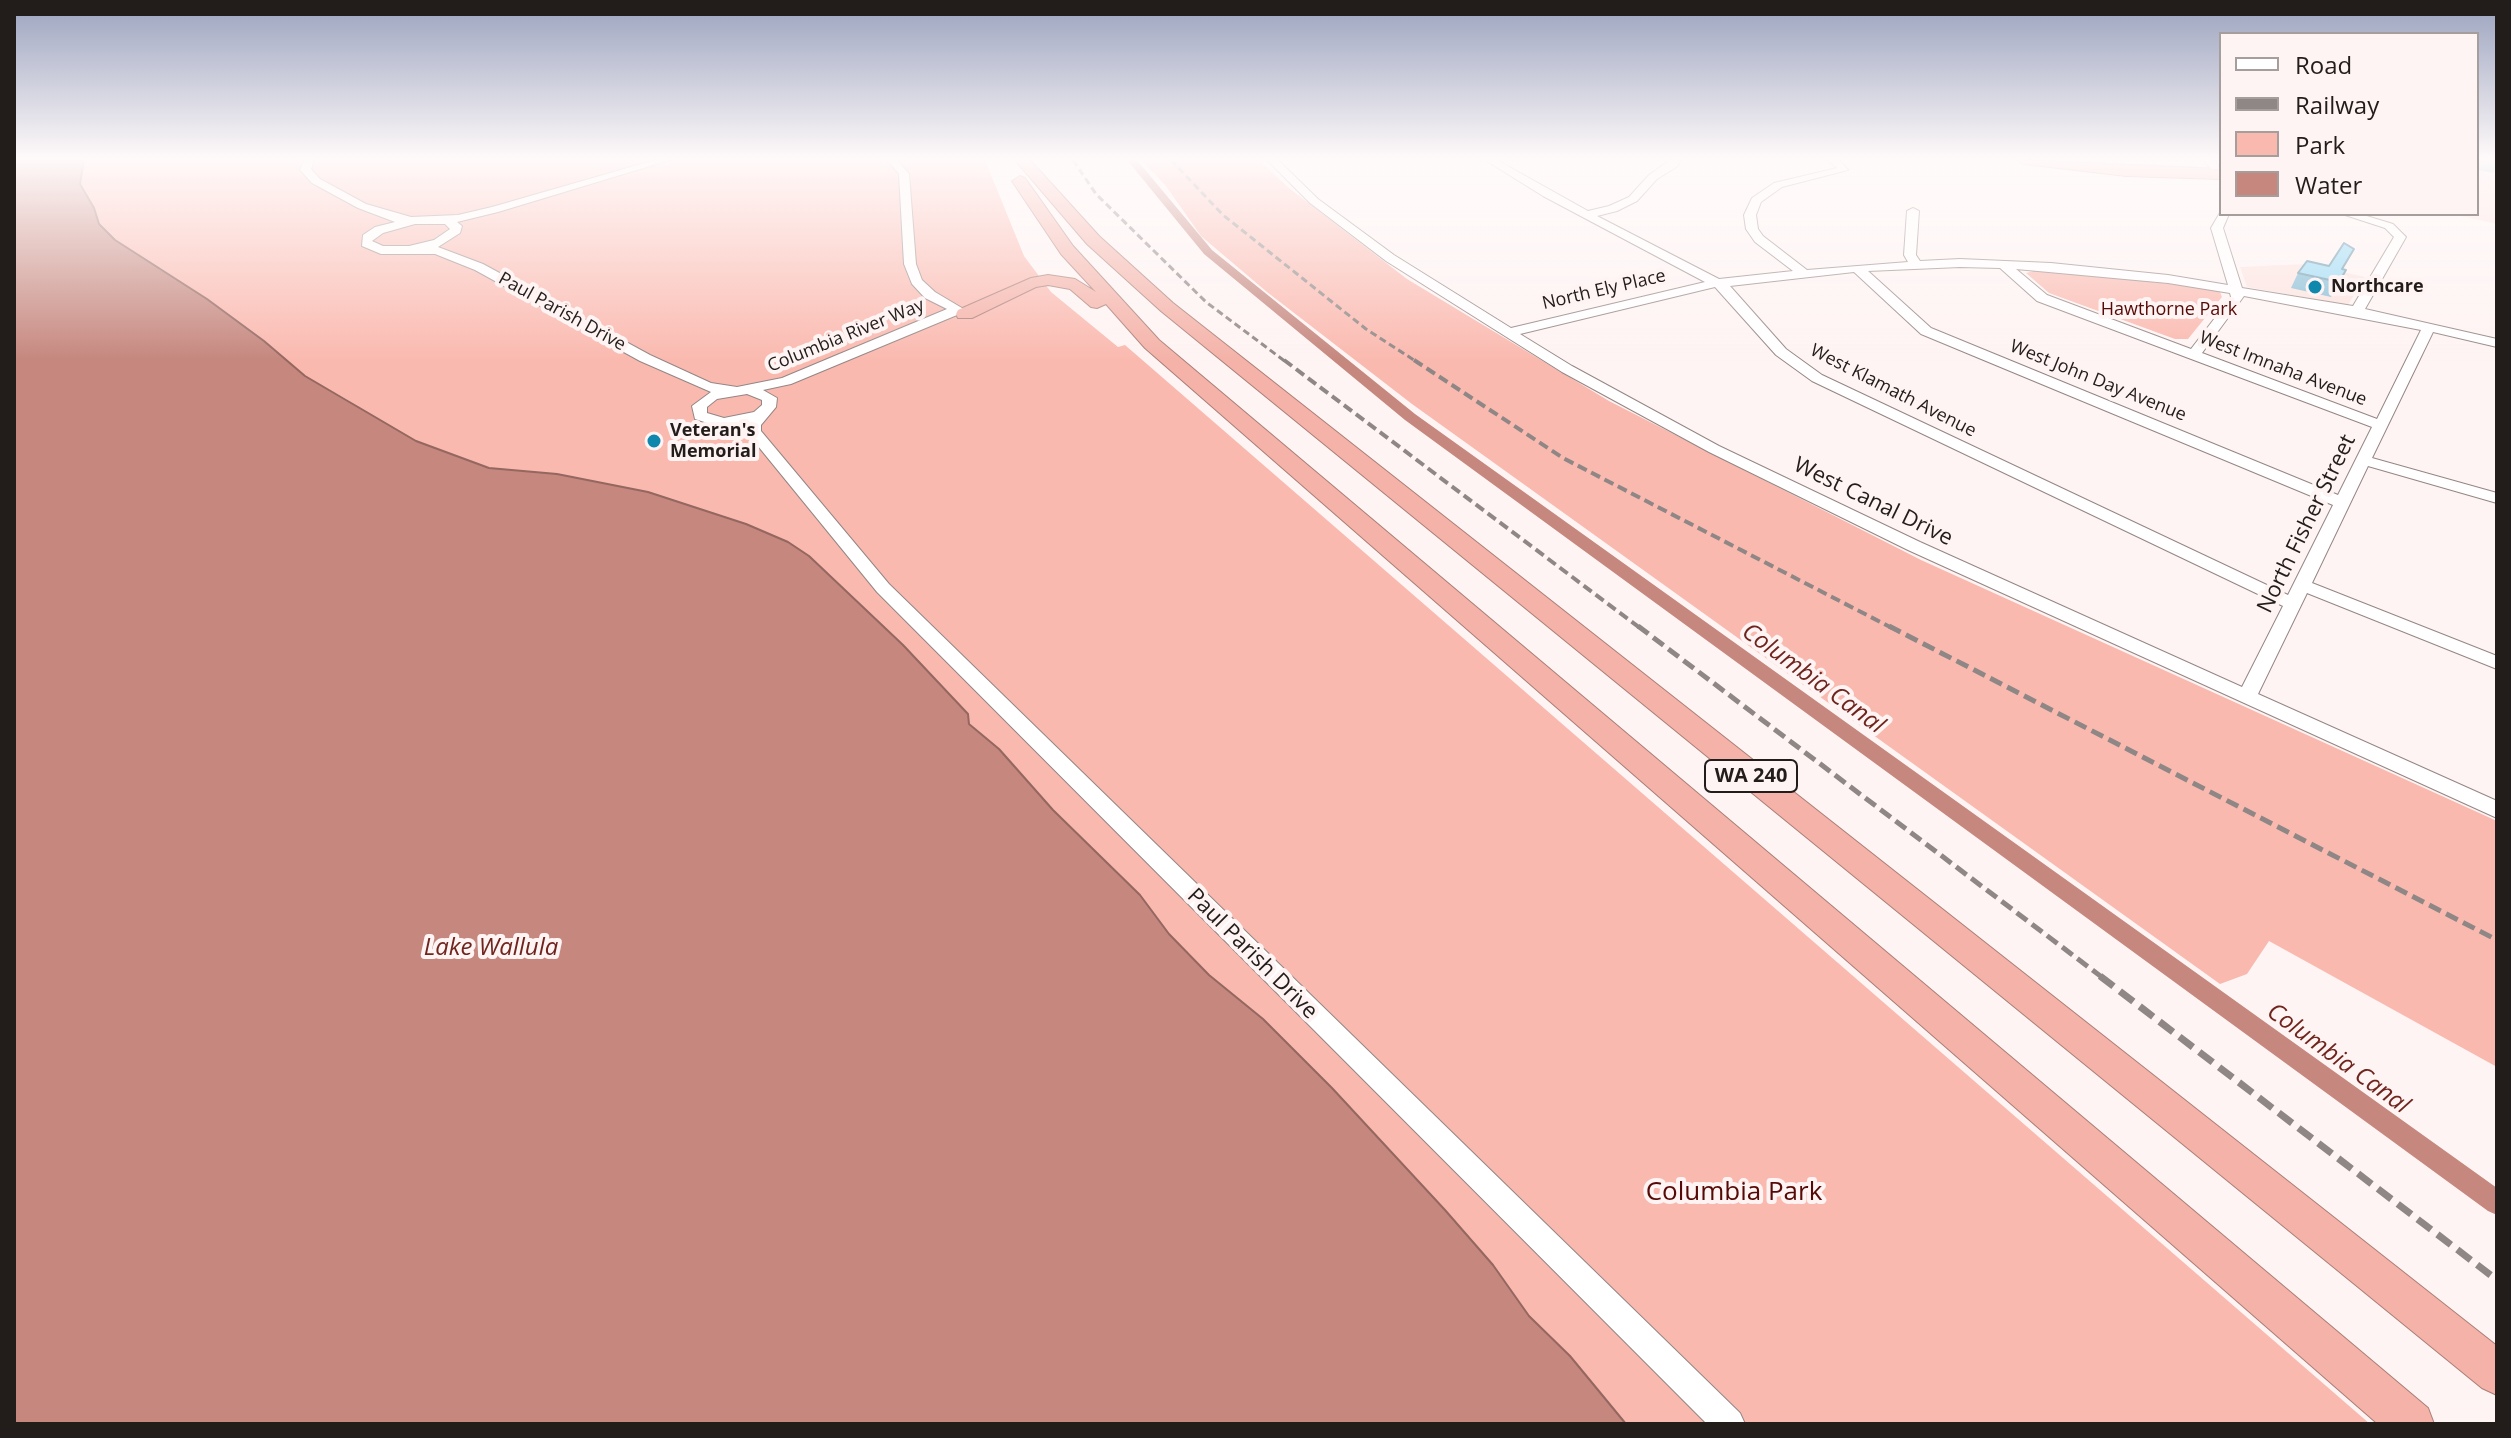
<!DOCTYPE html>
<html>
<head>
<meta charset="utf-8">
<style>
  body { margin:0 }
  #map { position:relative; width:2511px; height:1438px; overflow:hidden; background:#fef4f3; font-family:"Open Sans",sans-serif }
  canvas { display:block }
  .frame { position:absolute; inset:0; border:16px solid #221c1b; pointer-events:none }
  .legend { position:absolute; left:2219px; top:32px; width:260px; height:184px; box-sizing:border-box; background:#fef4f3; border:2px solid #a69e9d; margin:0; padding:10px 14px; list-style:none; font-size:24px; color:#221c1b }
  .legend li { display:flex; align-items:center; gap:16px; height:40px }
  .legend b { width:40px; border:2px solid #a69e9d }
</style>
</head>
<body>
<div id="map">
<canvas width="2511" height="1438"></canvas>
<div class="frame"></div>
<ul class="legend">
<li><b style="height:10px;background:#fff"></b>Road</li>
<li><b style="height:10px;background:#8f8786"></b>Railway</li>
<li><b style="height:22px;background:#fab9af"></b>Park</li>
<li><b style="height:22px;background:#c5877e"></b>Water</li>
</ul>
</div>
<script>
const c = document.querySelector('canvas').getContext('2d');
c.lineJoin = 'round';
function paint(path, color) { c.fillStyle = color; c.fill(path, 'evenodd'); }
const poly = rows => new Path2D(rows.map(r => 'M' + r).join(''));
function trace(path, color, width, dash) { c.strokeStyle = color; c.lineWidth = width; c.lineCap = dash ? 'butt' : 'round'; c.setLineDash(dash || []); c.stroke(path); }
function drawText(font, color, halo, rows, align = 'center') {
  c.font = font + ' "Open Sans",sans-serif'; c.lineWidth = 8; c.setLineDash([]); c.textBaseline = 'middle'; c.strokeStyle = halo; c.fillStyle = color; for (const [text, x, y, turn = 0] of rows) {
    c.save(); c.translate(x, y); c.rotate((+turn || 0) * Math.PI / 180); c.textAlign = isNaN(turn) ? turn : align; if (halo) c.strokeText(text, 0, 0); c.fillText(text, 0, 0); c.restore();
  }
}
const built = poly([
  [2477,160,2497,160,2497,224,2451,214,2477,214],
  [2305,264,2365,277,2348,305,2247,287,2240,267]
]);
const green = poly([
  [84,160,985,160,1024,256,1051,292,1118,347,1125,345,2370,1424,1626,1424,1570,1356,1529,1316,1493,1265,1445,1210,1332,1088,1263,1019,1209,975,1169,934,1140,895,1053,810,999,750,969,723,967,714,903,645,809,556,788,542,746,524,648,492,557,474,489,468,416,441,388,427,346,399,305,376,264,341,207,299,115,240,99,224,94,208,80,184],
  [1141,160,1259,160,1289,188,1407,279,1609,401,1921,560,2497,821,2497,1067,2269,941,2247,974,2220,984,1412,404,1267,292,1201,236,1166,186],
  [2037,270,2209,288,2220,292,2222,297,2188,339,2175,339,2049,293,2026,273]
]);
const water = poly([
  [14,160,84,160,80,184,94,208,99,224,115,240,207,299,264,341,305,376,416,441,489,468,557,474,648,492,746,524,788,542,809,556,903,645,968,714,969,724,999,749,1053,810,1140,895,1169,934,1209,975,1263,1019,1332,1088,1445,1210,1493,1265,1529,1316,1570,1356,1626,1424,14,1424,14,160]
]);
const canal = poly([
  [1127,160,1137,160,1212,250,1415,414,2497,1188,2497,1215,2488,1211,1405,420,1204,254,1127,160]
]);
const minor = poly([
  [304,160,314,160,311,169,320,179,366,204,411,217,458,215,492,207,655,160,670,160,498,212,457,222,462,226,460,233,438,247,483,264,650,355,711,383,737,387,782,378,947,309,925,298,912,284,904,264,899,174,887,160,897,160,909,174,916,264,922,280,935,292,972,314,965,318,957,315,791,384,763,390,777,398,776,407,761,425,761,431,889,584,1740,1413,1745,1424,1707,1424,877,592,749,435,747,422,723,428,695,419,692,406,711,392,640,361,475,270,435,254,381,254,362,246,363,235,375,227,395,222,358,208,312,183,300,170,304,160],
  [415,224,445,224,450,229,434,240,409,246,383,246,372,241,383,233,415,224],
  [747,394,762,400,762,405,754,412,724,418,707,413,707,407,717,399,747,394],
  [1267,160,1278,160,1318,199,1394,255,1511,328,1705,282,1543,196,1485,160,1497,160,1588,211,1609,206,1629,197,1649,175,1670,160,1680,160,1678,166,1657,179,1637,201,1617,211,1597,216,1719,279,1793,271,1755,242,1746,229,1744,215,1752,198,1774,183,1837,168,1827,160,1839,160,1848,170,1782,187,1761,202,1756,215,1758,229,1763,236,1807,270,1908,262,1904,255,1907,211,1913,208,1919,211,1916,255,1920,261,1960,259,2051,263,2168,275,2228,285,2211,228,2221,211,2221,214,2229,214,2223,228,2242,288,2353,306,2394,237,2385,228,2342,214,2360,214,2393,224,2406,237,2365,309,2497,339,2497,347,2433,332,2372,458,2497,493,2497,503,2368,466,2312,583,2497,656,2497,669,2307,593,2258,694,2497,801,2497,818,1908,550,1709,452,1562,372,1386,261,1310,203,1267,160],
  [1960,267,2000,268,2037,301,2372,427,2338,495,1931,328,1868,271,1960,267],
  [2016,269,2168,283,2230,293,2231,297,2191,349,2047,295,2016,269],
  [1854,272,1921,334,2333,505,2288,595,1822,375,1786,349,1730,286,1854,272],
  [1715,287,1776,355,1812,381,2283,606,2242,687,1920,542,1719,446,1572,366,1520,334,1715,287],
  [2244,296,2421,330,2377,419,2202,353,2244,296],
  [2203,160,2214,160,2221,169,2212,170,2203,160]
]);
const highway = poly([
  [1015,160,1030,160,1099,236,1173,303,2497,1346,2497,1395,2482,1388,1161,311,1087,244,1015,160],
  [2017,160,2221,169,2221,179,2126,176,2024,164,2017,160],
  [1020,176,1025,178,1073,246,1159,340,2428,1408,2434,1424,2378,1424,1145,348,1106,304,1097,308,1091,307,1070,289,1048,285,1036,287,972,318,958,318,956,314,958,310,1031,278,1048,275,1075,279,1096,292,1061,254,1012,181,1020,176]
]);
const railFar3 = poly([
  [1073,160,1096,194,1206,302,1286,362],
  [1171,160,1223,215,1366,329,1417,362]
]);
const railFar2 = poly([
  [1284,360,1640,628],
  [1414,360,1563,458,1892,628]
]);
const railFar1 = poly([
  [1638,626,2103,978],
  [1889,626,2497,940]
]);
const rail = poly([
  [2100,976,2497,1280]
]);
const wall = poly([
  [2477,160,2497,160,2497,166,2493,173,2477,170],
  [2329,266,2346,270,2331,297,2291,288,2298,273]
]);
const building = poly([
  [2344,243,2354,249,2342,269,2346,270,2339,282,2298,273,2307,261,2329,266,2344,243]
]);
const markers = [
  [2315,287,8,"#1087ac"],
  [654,441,8,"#1087ac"]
];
const farPoinames = [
  ["Northcare",2331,287],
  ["Veteran's",670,431],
  ["Memorial",670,452]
];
const farStreetnames = [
  ["North Ely Place",1604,290,-13],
  ["Paul Parish Drive",562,312,29],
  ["Columbia River Way",846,336,-22],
  ["West Imnaha Avenue",2283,369,21],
  ["West John Day Avenue",2098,381,22],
  ["West Klamath Avenue",1893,391,27]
];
const farParknames = [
  ["Hawthorne Park",2169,310]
];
const shields = [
  [1751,776,92]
];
const shieldNames = [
  ["WA 240",1751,776]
];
const streetNames = [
  ["West Canal Drive",1873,502,26],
  ["North Fisher Street",2307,524,-64],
  ["Paul Parish Drive",1252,954,45]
];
const waterNames = [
  ["Columbia Canal",1813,679,36],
  ["Lake Wallula",491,948],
  ["Columbia Canal",2338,1059,36]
];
const nearParknames = [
  ["Columbia Park",1734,1193]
];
paint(built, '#fce3df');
paint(green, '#fab9af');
paint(water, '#c5877e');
trace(water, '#946760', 2);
paint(canal, '#c5877e');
trace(minor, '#948684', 2);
trace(highway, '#aa7e77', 2);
paint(minor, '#fff');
paint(highway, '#f4b2a8');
trace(railFar3, '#8f8786', 3, [7, 4]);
trace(railFar2, '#8f8786', 4, [10, 5]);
trace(railFar1, '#8f8786', 5, [13, 6]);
trace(rail, '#8f8786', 7, [17, 8]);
paint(wall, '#82bbd4');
paint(building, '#97daf6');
trace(building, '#6a99ac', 2);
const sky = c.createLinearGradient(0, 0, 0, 361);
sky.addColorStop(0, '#9aa2be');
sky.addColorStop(0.44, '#fffafa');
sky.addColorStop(1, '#fffafa00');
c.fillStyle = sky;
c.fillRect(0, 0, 2511, 361);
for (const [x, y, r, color] of markers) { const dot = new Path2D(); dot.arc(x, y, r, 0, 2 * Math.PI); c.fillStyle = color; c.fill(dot); trace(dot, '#fef4f3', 3); }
drawText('bold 18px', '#221c1b', '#fef4f3', farPoinames, 'left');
drawText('18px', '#221c1b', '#fef4f3', farStreetnames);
drawText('18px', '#560a07', '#fef4f3', farParknames);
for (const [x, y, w] of shields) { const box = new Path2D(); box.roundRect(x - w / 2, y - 16, w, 32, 6); c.fillStyle = '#fef4f3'; c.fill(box); trace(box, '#221c1b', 2); }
drawText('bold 20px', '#221c1b', null, shieldNames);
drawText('22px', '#221c1b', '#fef4f3', streetNames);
drawText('italic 24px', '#6f241d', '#fef4f3', waterNames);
drawText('26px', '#560a07', '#fef4f3', nearParknames);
</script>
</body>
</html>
